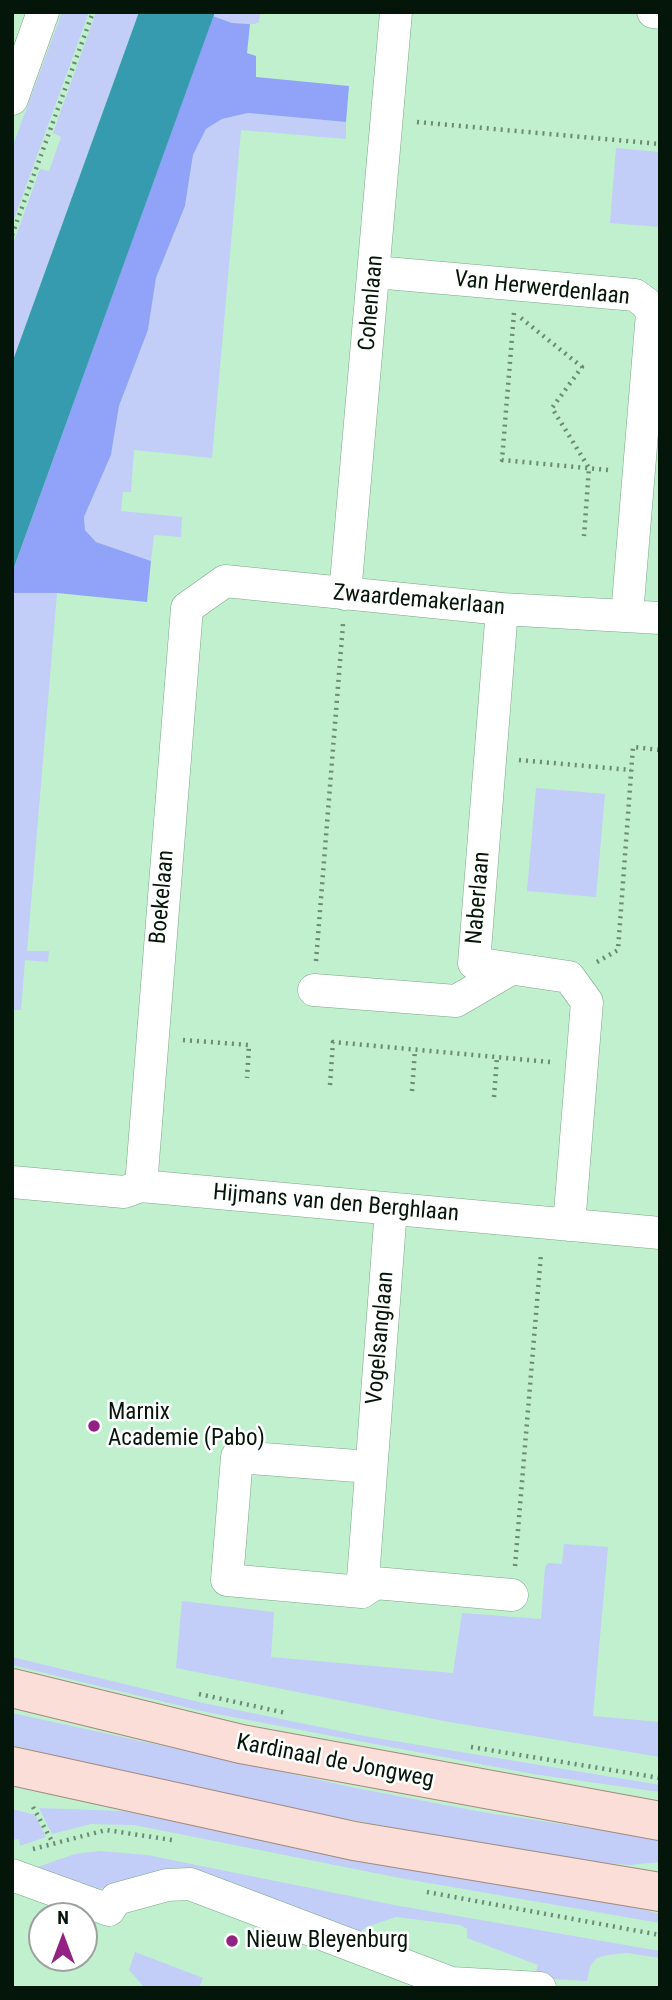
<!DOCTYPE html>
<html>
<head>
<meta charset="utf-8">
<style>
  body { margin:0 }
  #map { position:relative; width:672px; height:2000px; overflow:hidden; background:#c1f0ce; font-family:"Roboto Condensed",sans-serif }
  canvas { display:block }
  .frame { position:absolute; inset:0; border:14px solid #041509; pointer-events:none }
  .north { position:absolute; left:28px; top:1902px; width:70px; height:70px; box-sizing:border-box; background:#fff; border:2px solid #9ba19d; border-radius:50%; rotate:0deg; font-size:19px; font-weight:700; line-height:28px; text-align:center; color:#041509 }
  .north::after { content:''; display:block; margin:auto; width:24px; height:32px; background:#922384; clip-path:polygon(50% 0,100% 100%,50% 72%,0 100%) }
</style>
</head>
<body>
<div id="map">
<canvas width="672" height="2000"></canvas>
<div class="frame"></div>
<div class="north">N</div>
</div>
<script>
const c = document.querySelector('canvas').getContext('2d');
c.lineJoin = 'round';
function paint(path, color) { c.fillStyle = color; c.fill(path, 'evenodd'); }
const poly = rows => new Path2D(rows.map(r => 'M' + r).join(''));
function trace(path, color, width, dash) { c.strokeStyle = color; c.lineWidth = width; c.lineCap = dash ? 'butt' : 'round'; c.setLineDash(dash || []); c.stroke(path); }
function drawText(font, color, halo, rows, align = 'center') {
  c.font = font + ' "Roboto Condensed",sans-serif'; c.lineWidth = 5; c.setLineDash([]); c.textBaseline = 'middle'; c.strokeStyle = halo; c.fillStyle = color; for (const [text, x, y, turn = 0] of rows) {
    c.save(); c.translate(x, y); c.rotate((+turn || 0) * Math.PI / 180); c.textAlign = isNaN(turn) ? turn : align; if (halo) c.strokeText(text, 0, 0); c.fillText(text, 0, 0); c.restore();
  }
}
const green = poly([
  [62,12,89,12,12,225,12,148],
  [96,12,139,12,12,363,12,247,40,169,49,171,61,137,53,133],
  [215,12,260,12,259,22,255,24,232,23,213,16],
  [248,113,346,122,346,139,241,130,212,458,134,450,131,492,123,492,121,511,182,517,181,537,154,535,151,561,96,542,85,530,84,517,111,455,119,406,148,330,156,278,185,206,193,155,206,129,222,119],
  [616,148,660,152,660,227,610,223],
  [12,593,57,593,27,951,49,951,48,962,25,960,21,1010,12,1010],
  [536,788,605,794,596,897,527,891],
  [564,1544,608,1547,593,1716,660,1722,660,1757,449,1722,176,1668,182,1601,274,1612,271,1657,453,1673,462,1613,541,1619,545,1567,548,1563,562,1564],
  [12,1657,203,1703,364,1736,660,1785,660,1792,533,1774,206,1712,12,1665],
  [12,1713,356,1788,482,1812,660,1839,660,1862,630,1865,581,1861,213,1795,12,1745],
  [39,1808,123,1811,349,1858,633,1907,660,1914,660,1923,400,1878,134,1825,91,1824,52,1834],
  [12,1809,35,1815,46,1837,20,1846,19,1839,12,1840],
  [100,1851,147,1855,394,1905,660,1951,660,1958,627,1953,608,1955,597,1958,590,1966,587,1981,534,1978,538,1965,467,1938,467,1929,460,1925,396,1917,366,1927,359,1933,178,1871,95,1890,32,1869,75,1854],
  [135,1952,203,1978,199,1988,145,1988,129,1970]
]);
const forest = poly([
  [213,16,232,23,250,24,247,53,256,56,256,77,349,86,346,122,248,113,222,119,206,129,193,155,185,206,156,278,148,330,119,406,111,455,84,517,85,530,96,542,151,561,147,602,57,593,12,593,12,573]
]);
const water = poly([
  [139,12,215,12,12,573,12,363]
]);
const path = poly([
  [417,122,660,144],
  [12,235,93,12],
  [514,313,502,460,608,470],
  [521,318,582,367,552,408,589,468,584,536],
  [519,760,631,770],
  [316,961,343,624],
  [597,962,618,950,633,747,660,750],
  [183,1040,249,1045,247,1078],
  [330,1085,333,1042,550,1062],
  [412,1091,415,1050],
  [494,1097,497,1057],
  [515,1566,541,1254],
  [199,1694,286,1713],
  [471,1747,660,1778],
  [33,1807,53,1843],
  [33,1849,106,1830,172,1840],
  [427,1892,660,1935]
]);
const minor = poly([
  [653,12,660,13],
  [12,99,43,12],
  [375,272,635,295,646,303,652,313,627,615],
  [345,594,396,12],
  [502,609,474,963,569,977,587,1002,569,1225],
  [314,990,456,1001,511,969],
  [12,1182,124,1192,141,1186,660,1233],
  [141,1186,187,608,225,581,502,609,660,618],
  [370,1467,237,1457,227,1580,362,1592,375,1583,512,1595],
  [362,1592,391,1209],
  [12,1875,109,1910,116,1899,167,1885,190,1884,451,1983,540,1988]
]);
const major = poly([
  [12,1688,241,1744,660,1821],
  [12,1766,354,1841,660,1892]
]);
const markers = [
  [94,1426,7,"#922384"],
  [232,1941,7,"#922384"]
];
const streetNames = [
  ["Van Herwerdenlaan",542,289,6],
  ["Cohenlaan",372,303,-85],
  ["Zwaardemakerlaan",419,601,5],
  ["Boekelaan",163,897,-85],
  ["Naberlaan",479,898,-85],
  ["Hijmans van den Berghlaan",336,1204,5],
  ["Vogelsanglaan",381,1338,-85],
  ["Kardinaal de Jongweg",335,1762,11]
];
const poiNames = [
  ["Marnix",108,1413],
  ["Academie (Pabo)",108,1439],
  ["Nieuw Bleyenburg",246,1941]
];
paint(green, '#c2cdf8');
paint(forest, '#90a3f9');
paint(water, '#379baf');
trace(minor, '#79a686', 33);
trace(major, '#a3897e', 40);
trace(path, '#6a8b73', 4.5, [2, 5]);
trace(minor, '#fff', 32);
trace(major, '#fbded7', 38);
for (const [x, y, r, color] of markers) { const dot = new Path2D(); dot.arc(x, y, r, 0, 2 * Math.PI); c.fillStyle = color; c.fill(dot); trace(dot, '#fff', 2.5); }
drawText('23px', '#041509', '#fff', streetNames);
drawText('23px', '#041509', '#fff', poiNames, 'left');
</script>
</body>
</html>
